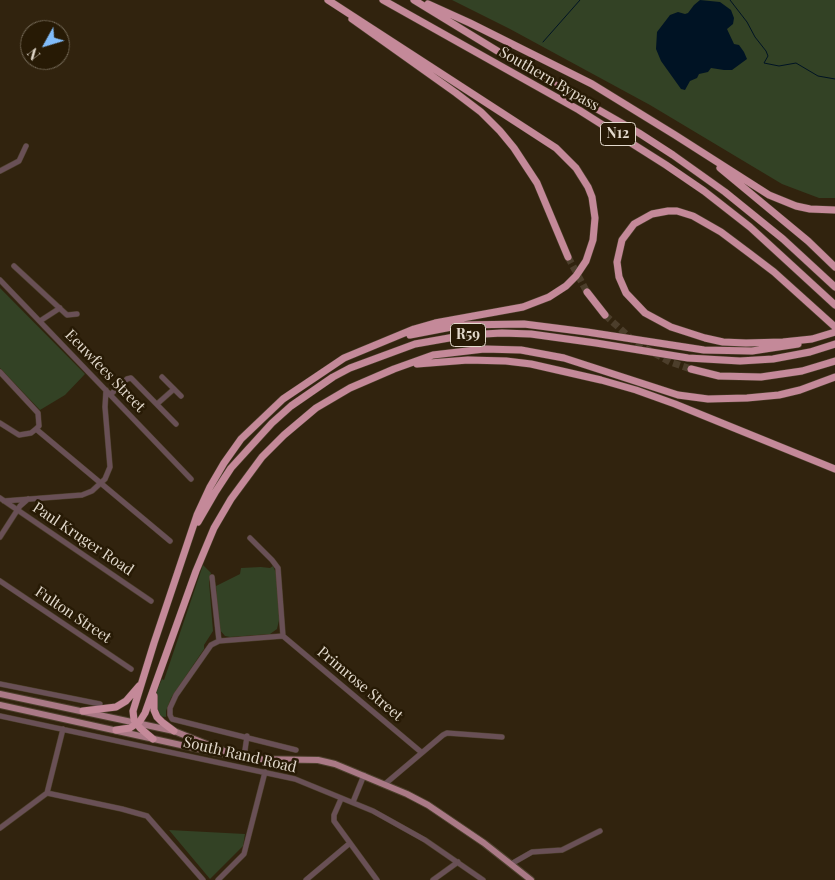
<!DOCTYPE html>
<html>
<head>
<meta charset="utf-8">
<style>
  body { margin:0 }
  #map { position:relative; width:835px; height:880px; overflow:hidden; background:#31230e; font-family:"Playfair Display",serif }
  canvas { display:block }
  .north { position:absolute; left:20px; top:20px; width:50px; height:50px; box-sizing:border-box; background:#271a05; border:1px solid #726755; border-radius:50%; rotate:231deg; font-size:14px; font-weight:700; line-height:20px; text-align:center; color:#e3dacd }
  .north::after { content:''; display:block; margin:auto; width:18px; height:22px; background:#81bcfa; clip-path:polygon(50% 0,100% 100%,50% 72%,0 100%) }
</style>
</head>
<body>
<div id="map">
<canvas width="835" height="880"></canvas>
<div class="north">N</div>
</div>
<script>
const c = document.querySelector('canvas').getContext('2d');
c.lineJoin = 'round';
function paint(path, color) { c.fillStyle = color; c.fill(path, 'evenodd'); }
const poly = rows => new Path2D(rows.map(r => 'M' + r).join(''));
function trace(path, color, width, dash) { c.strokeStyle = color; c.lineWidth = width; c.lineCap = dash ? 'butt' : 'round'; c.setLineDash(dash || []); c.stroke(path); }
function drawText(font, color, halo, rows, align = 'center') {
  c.font = font + ' "Playfair Display",serif'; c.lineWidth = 5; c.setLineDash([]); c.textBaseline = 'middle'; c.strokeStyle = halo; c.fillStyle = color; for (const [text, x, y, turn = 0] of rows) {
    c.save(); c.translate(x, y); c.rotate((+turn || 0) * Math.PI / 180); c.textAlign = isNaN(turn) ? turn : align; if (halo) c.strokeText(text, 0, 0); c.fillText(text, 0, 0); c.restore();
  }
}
const green = poly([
  [452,0,835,0,835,198,819,198,782,184,650,105,510,29],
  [0,288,85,374,65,395,40,410,0,368],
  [203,565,211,573,209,582,213,631,204,645,204,649,171,698,166,711,166,717,158,716,155,696,159,686,162,679,164,680],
  [273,566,276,573,280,616,277,629,270,634,230,637,225,636,219,629,216,586,240,574,241,568,261,567,270,568],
  [169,830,245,834,243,846,210,879]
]);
const water = poly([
  [700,0,720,2,731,10,734,18,733,24,727,29,734,44,739,45,744,52,747,59,732,70,724,70,711,68,708,72,699,74,697,78,690,81,685,90,681,89,661,61,656,49,657,32,670,15,678,12,685,14,688,13,694,5]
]);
const stream = poly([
  [730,0,747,22,755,37,766,51,768,56,764,63,779,66,796,63,818,76,835,79],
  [543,42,580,0]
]);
const highwayTunnel = poly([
  [568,257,587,292],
  [605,315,636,343,670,362,691,369]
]);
const minor = poly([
  [0,171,19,161,26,146],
  [14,266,67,315,77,314],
  [0,280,191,479],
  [40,321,60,308],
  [0,372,38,413,39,426,36,429],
  [162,377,181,396],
  [110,395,127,379,131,378,176,424],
  [157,404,174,389],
  [0,423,19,435,31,433,36,429],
  [36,429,170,541],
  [0,498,151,601],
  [4,501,82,495,92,491,105,479,110,467,105,407,106,390],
  [0,537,20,506,28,499],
  [250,538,272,560,278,568,283,636],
  [212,577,219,641],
  [0,581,131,669],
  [0,684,100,704],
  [0,716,295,779,373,811,425,840,483,880],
  [296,750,172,719,170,715,170,708,176,695,211,645,219,641,283,636,421,752],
  [244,757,247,736],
  [385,784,443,735,447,733,502,737],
  [47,793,122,809,147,816,203,880],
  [341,799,334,815,334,821,377,880],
  [353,802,364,775],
  [0,828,47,793,63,729],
  [511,864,532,852,562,850,600,831],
  [218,880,244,854,265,772],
  [306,880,350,843],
  [433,880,458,862]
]);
const major = poly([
  [0,694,174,731,229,753],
  [0,705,217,753,252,759,318,760,335,764,407,794,428,805,484,843,531,880]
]);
const highway = poly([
  [383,0,579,110,666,165,704,191,750,227,835,305],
  [414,0,522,66,639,133,673,155,725,192,783,239,835,287],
  [428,4,470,23,592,84,675,135,769,195,796,206,810,209,835,210],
  [352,19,456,93,481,112,500,131,514,148,537,183,568,257],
  [720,168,808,241,835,267],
  [587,292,605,315],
  [835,327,774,272,749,253,721,232,693,216,677,211,668,211,652,214,634,224,622,240,617,262,619,277,626,293,645,313,671,327,705,338,723,342,746,343,783,342,812,339,835,332],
  [410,335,462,325,524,324,587,332,704,350,752,351,798,344],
  [417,364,468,360,506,361,531,364,601,380,636,390,675,404,835,469],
  [691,369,719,376,761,377,802,371,835,361],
  [198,522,216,491,231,468,272,423,291,406,333,377,350,368,415,344,466,335,502,333,531,334,596,343,688,358,740,361,773,359,810,352,835,344],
  [154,696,154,710,157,717,162,722,174,731],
  [83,711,116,707,126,701,139,686],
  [116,730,130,728,140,721,145,713,196,571,214,528,231,499,262,457,284,435,316,408,350,388,394,369,433,355,484,349,521,350,564,358,678,395,708,399,747,398,779,395,800,390,835,377],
  [153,739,140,728,134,720,133,711,154,643,197,515,210,487,224,463,241,439,283,399,344,358,414,329,435,323,523,307,549,297,566,286,576,276,586,261,593,240,595,218,592,197,588,187,576,168,556,148,328,0]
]);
const shields = [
  [618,134,35],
  [468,335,35]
];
const shieldNames = [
  ["N12",618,134],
  ["R59",468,335]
];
const streetNames = [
  ["Southern Bypass",549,79,30],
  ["Eeuwfees Street",105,371,46],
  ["Paul Kruger Road",83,539,34],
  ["Fulton Street",73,615,34],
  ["Primrose Street",360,684,40],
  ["South Rand Road",240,755,13]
];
paint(green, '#334225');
paint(water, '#001324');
trace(stream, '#001324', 1);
trace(highwayTunnel, '#4c3e2b', 7, [7, 3.5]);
trace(minor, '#4d402d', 6);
trace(major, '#4d402d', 8);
trace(highway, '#4d402d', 8);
trace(minor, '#695056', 5);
trace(major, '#aa7986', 6);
trace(highway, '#c48999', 7);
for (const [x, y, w] of shields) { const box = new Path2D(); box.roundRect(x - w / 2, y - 11.5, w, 23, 4); c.fillStyle = '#271a05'; c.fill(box); trace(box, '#e3dacd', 1); }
drawText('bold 14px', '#e3dacd', null, shieldNames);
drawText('15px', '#e3dacd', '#271a05', streetNames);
</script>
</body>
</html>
